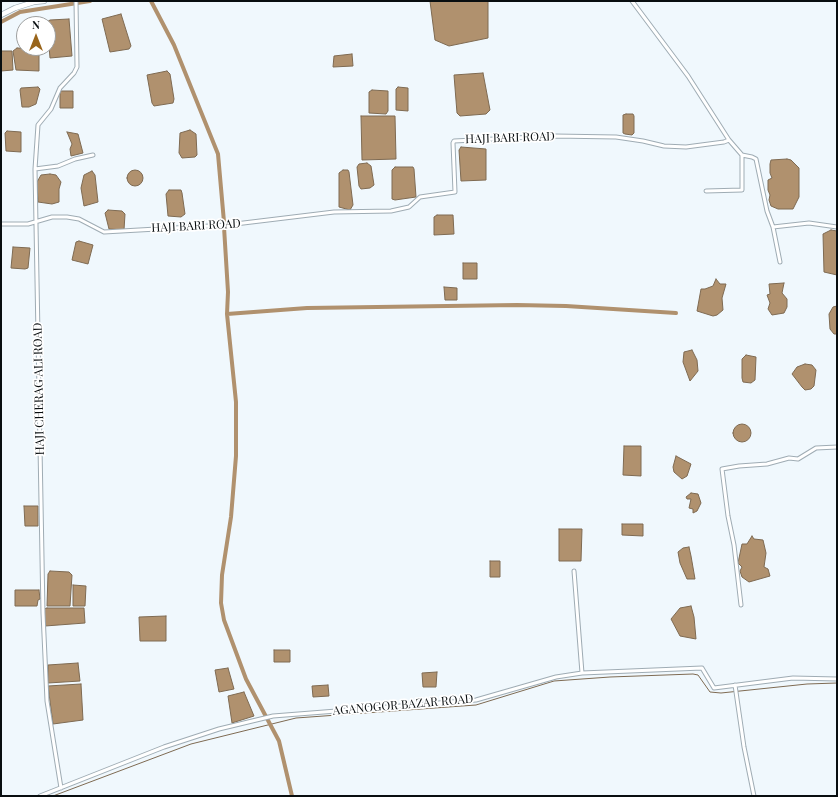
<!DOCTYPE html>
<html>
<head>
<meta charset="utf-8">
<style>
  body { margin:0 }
  #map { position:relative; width:838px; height:797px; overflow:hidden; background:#f0f8fd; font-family:"Playfair Display",serif }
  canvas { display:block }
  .frame { position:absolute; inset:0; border:2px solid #090e10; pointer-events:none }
  .north { position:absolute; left:16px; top:16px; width:40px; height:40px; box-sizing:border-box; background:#fff; border:1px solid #9d9f9f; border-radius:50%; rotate:0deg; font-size:11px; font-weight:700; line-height:16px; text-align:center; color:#090e10 }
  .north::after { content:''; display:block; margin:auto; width:14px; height:18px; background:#99651b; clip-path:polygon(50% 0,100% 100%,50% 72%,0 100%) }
</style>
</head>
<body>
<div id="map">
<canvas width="838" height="797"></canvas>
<div class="frame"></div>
<div class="north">N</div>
</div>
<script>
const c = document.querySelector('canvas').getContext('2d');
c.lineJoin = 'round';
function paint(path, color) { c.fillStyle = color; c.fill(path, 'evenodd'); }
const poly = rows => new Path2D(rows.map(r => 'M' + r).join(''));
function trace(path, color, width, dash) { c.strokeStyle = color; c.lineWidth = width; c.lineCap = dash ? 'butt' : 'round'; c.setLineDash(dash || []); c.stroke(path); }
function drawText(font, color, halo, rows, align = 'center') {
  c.font = font + ' "Playfair Display",serif'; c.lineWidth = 3.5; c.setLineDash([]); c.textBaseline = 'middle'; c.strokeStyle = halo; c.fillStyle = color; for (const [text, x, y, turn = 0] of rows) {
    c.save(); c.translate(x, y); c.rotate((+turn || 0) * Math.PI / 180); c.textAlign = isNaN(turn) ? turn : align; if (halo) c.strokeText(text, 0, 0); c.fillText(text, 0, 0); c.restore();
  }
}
const water = poly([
  [430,1,488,1,488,38,449,46,435,40,430,1],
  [121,14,131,46,129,49,110,52,102,19,121,14],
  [69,19,72,56,50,58,47,22,50,20,69,19],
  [17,48,39,49,39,71,16,70,13,51,17,48],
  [1,51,12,51,13,70,1,71,1,51],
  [352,54,353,66,333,67,334,56,352,54],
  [167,71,170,74,174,99,173,103,154,106,152,103,147,75,167,71],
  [483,73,490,110,486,114,460,116,457,113,454,75,483,73],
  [38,87,40,89,36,104,29,107,22,107,20,90,21,88,38,87],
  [398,87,408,88,408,111,396,110,396,89,398,87],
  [372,90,388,91,388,111,386,114,369,113,369,92,372,90],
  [60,91,73,91,73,108,60,108,60,91],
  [626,114,633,114,634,116,634,133,632,135,625,134,623,133,623,115,626,114],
  [361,116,395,116,396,159,362,160,361,116],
  [190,130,196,134,197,155,195,157,182,158,179,153,180,133,190,130],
  [7,131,21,132,21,152,6,151,5,133,7,131],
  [67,132,78,134,83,153,71,156,70,149,72,144,67,132],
  [461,147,486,149,486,180,461,181,459,150,461,147],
  [787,159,791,160,799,168,799,197,793,209,778,209,771,206,769,200,770,195,768,190,768,180,772,178,770,173,770,164,771,160,787,159],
  [367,163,371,166,374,185,370,188,361,189,359,186,357,167,359,164,367,163],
  [395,167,413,167,414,169,416,197,395,200,392,199,392,170,395,167],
  '127 178a8 8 0 1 1 16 0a8 8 0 1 1-16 0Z',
  [343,170,348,170,349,172,353,205,350,210,339,207,339,173,343,170],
  [92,171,95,175,98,202,84,206,81,188,84,175,92,171],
  [50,174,56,175,61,182,59,189,59,202,52,204,38,202,37,182,41,175,50,174],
  [169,190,181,190,182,193,185,214,181,217,168,216,166,194,169,190],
  [108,210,122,211,125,214,124,230,109,229,105,213,108,210],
  [437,215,453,215,454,234,434,235,434,217,437,215],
  [831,230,837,231,837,275,824,272,823,234,831,230],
  [79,241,93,245,88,264,72,260,76,242,79,241],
  [13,247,30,248,28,268,25,269,11,268,13,247],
  [463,263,477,263,477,279,463,279,463,263],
  [716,279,720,284,726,284,722,298,723,310,717,315,713,316,697,311,701,289,705,289,713,286,716,279],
  [784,283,782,293,787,299,787,307,784,313,772,315,768,309,770,303,767,295,770,294,769,284,784,283],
  [444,287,457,288,457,300,445,300,444,287],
  [837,306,837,334,834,334,830,329,829,314,833,307,837,306],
  [692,350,697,360,698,371,690,381,683,362,684,352,692,350],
  [746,355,756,357,755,380,751,383,743,382,742,378,742,359,746,355],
  [805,364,812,365,816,370,814,386,811,389,805,390,802,387,792,374,797,367,805,364],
  '733 433a9 9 0 1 1 18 0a9 9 0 1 1-18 0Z',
  [624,446,641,446,641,476,623,475,624,446],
  [676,456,691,464,687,476,682,479,674,472,673,467,676,456],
  [691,493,698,494,701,503,697,511,693,513,693,509,689,508,691,499,687,499,686,497,691,493],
  [24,506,38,506,38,526,25,526,24,506],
  [622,524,643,524,643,536,622,535,622,524],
  [559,529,582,529,581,561,559,561,559,529],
  [752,536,754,539,763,540,766,553,764,567,768,569,770,576,749,582,742,577,740,571,742,567,738,563,742,544,747,544,752,536],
  [689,547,691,556,695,579,687,579,680,563,678,552,683,548,689,547],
  [490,561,500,561,500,577,490,577,490,561],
  [50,571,69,572,72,575,70,606,47,606,48,574,50,571],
  [73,585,86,586,85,606,73,606,73,585],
  [39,590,40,599,38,600,37,606,15,606,15,590,39,590],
  [691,606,694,617,696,639,680,636,671,619,680,608,691,606],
  [47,608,84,608,85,623,45,626,44,609,47,608],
  [166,616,166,641,140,641,139,617,166,616],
  [274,650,290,650,290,662,274,662,274,650],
  [78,663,80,681,48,683,48,665,78,663],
  [228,668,234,689,219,692,215,670,228,668],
  [437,672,436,687,423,687,422,673,437,672],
  [81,684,83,720,53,724,48,686,81,684],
  [328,685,329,696,313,697,312,686,328,685],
  [244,692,254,716,232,723,228,696,244,692]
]);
const stream = poly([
  [53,796,191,744,296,718,476,705,554,681,610,677,693,674,698,675,710,692,721,693,807,684,837,683]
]);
const canal = poly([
  [151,1,174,45,218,154,224,222],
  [1,22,20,12,90,1],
  [224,227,228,292,227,314,236,402,236,456,231,517,222,575,221,603,224,620,246,679,279,741,292,796],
  [227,314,307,308,517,305,566,306,676,313]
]);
const street = poly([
  [729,140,742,155,752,157,756,159,767,211,773,227,809,223,837,227],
  [35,169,58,166,75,159,93,155],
  [706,191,742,190,742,155],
  [1,224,28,224,52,217,67,217,79,219,104,232,227,225,334,212,391,211,409,207,420,197,455,192,453,143,454,141,555,136,616,137,643,141,664,146,686,147,724,142,729,140,688,76,632,1],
  [773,227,780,262],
  [574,571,582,673],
  [741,605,734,545,728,516,722,469,739,466,767,464,789,458,798,459,816,448,837,447],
  [735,685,744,747,754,796],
  [61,788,47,701,43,613,35,169,38,125,51,109,60,88,74,73,77,67,76,1],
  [40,796,164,747,219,729,273,716,476,700,556,677,582,673,702,668,714,688,793,678,837,679]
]);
const secondary = poly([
  [1,15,15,8,34,2,44,1]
]);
const streetNames = [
  ["HAJI BARI ROAD",510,138,-2],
  ["HAJI BARI ROAD",196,226,-3],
  ["HAJI CHERAG ALI ROAD",39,389,-91],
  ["AGANOGOR BAZAR ROAD",403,705,-5]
];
paint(water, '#b0916e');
trace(water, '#7e6a52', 1);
trace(stream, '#7e6a52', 1);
trace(canal, '#b0916e', 4);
trace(street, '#9facb4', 5);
trace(secondary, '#9facb4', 6);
trace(street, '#fff', 3);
trace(secondary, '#fff', 4.5);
drawText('12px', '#090e10', '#fff', streetNames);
</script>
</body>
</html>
